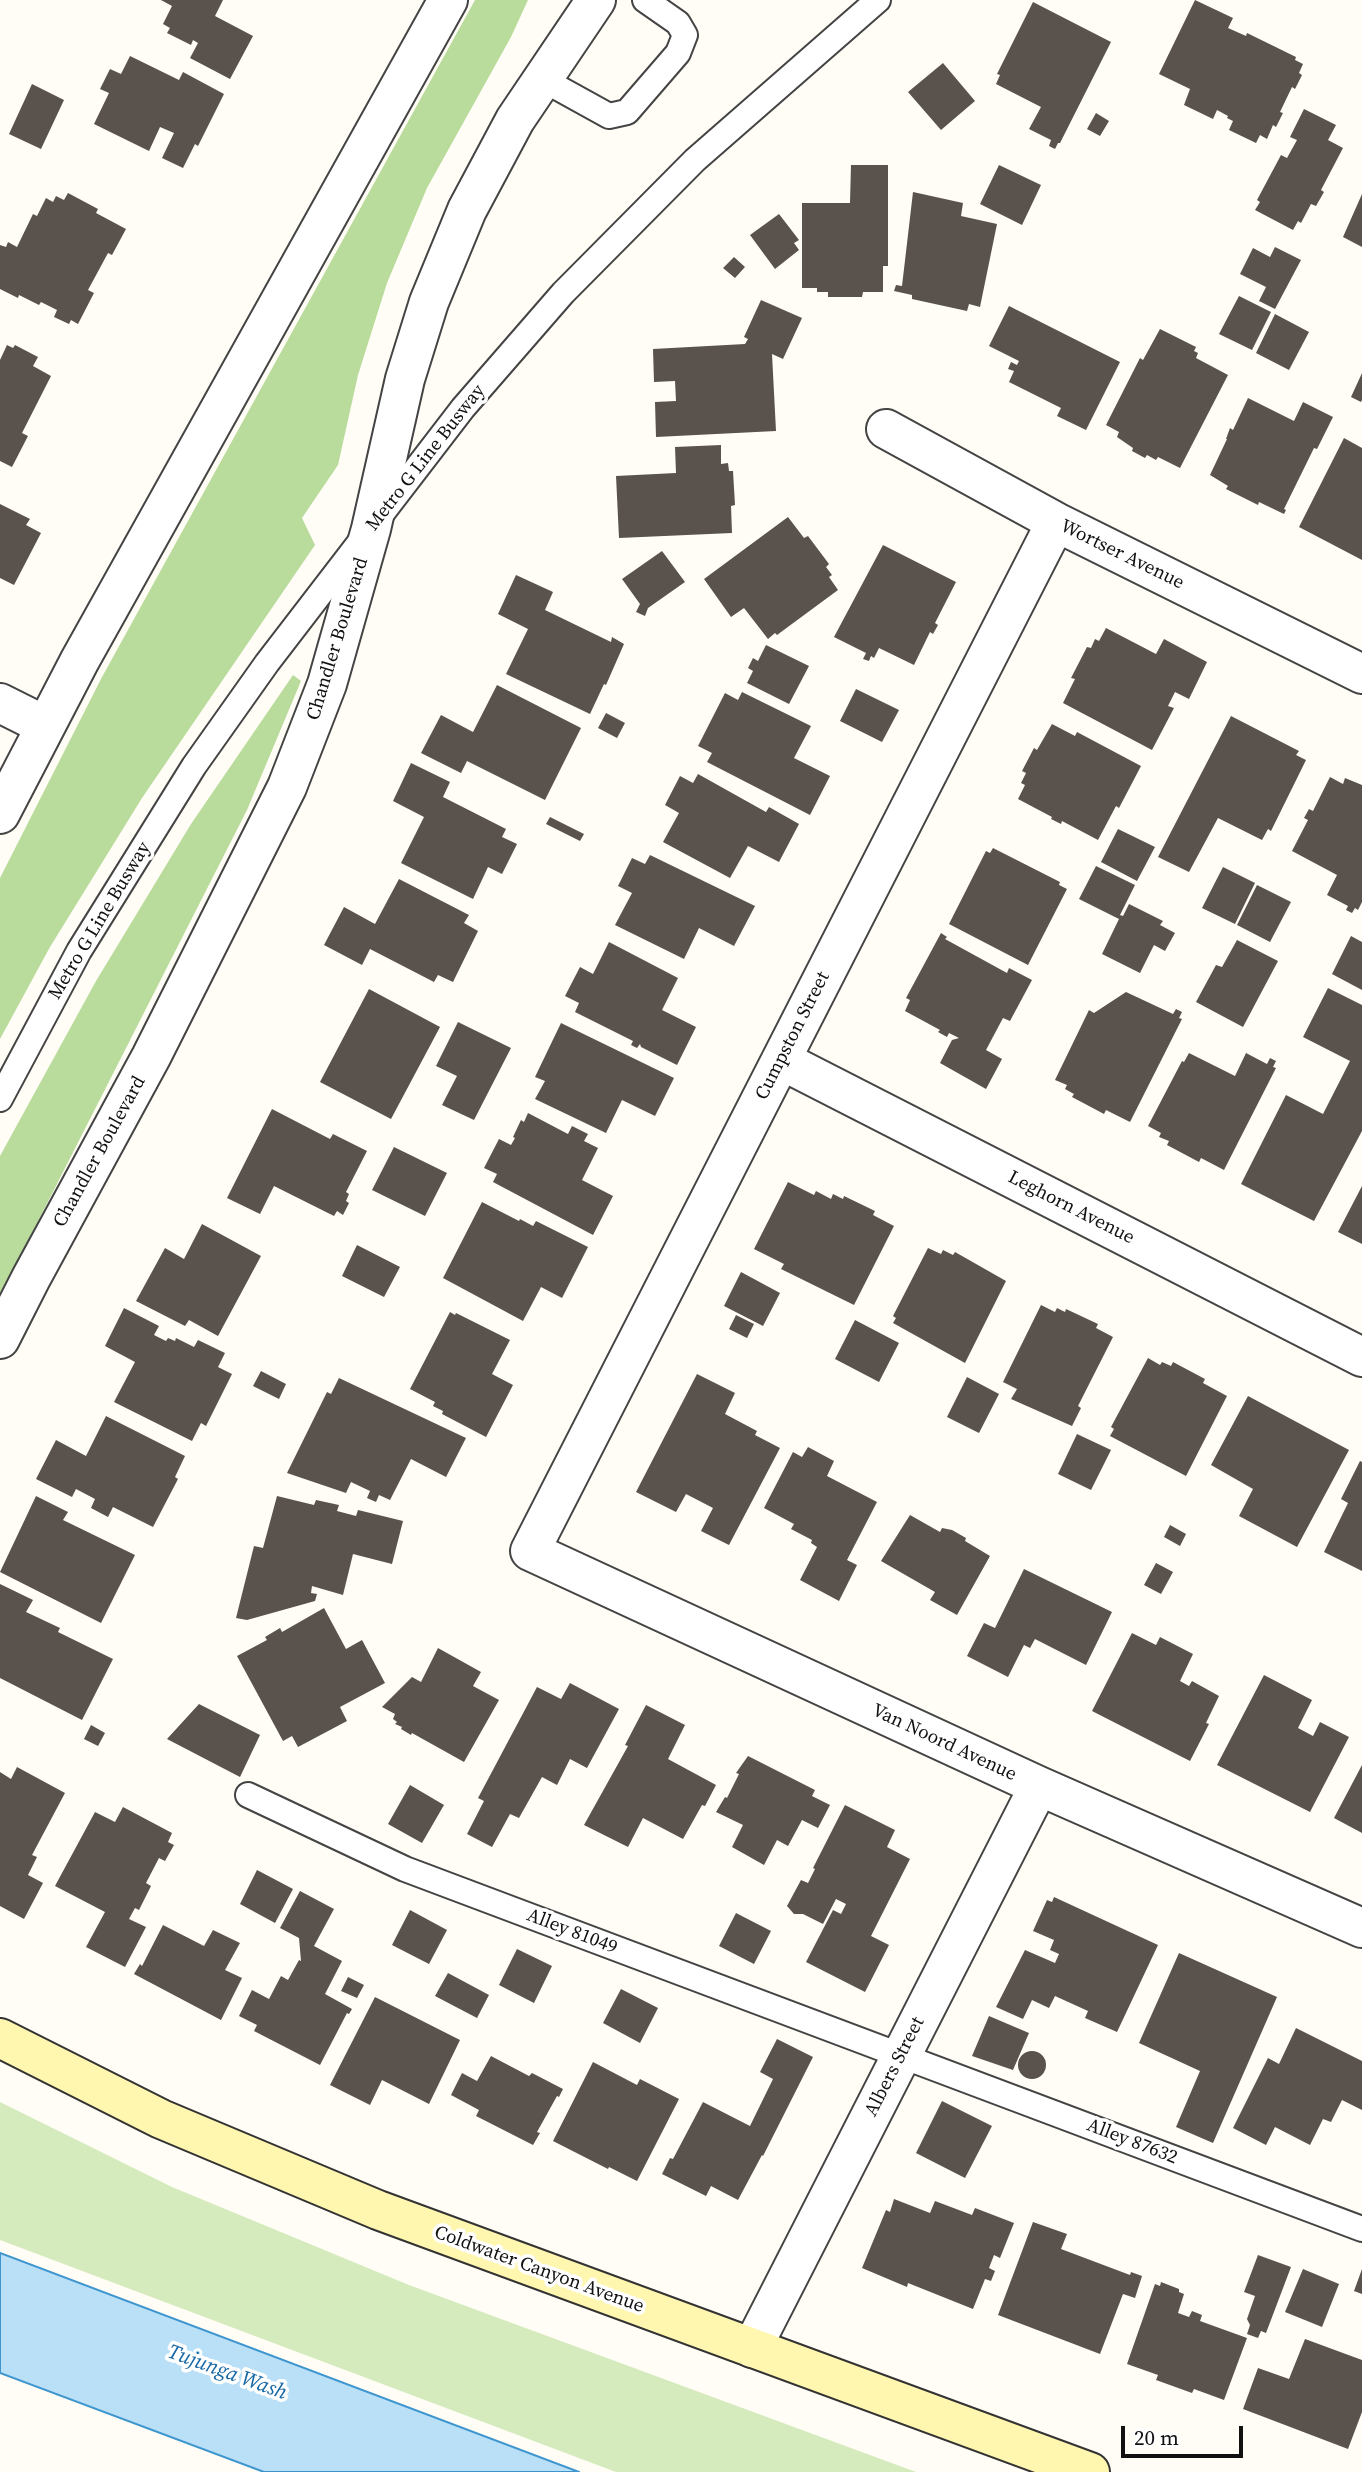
<!DOCTYPE html>
<html>
<head>
<meta charset="utf-8">
<style>
  body { margin:0 }
  #map { position:relative; width:1362px; height:2472px; overflow:hidden; background:#fffdf5; font-family:"Source Serif 4",serif }
  canvas { display:block }
  .scale { position:absolute; left:1121px; top:2426px; width:122px; height:32px; box-sizing:border-box; border:4px solid #111; border-top:0; padding-left:9px; font-size:21px; line-height:24px; white-space:nowrap; color:#111; -webkit-text-stroke:5px #fff; paint-order:stroke }
</style>
</head>
<body>
<div id="map">
<canvas width="1362" height="2472"></canvas>
<div class="scale">20 m</div>
</div>
<script>
const c = document.querySelector('canvas').getContext('2d');
c.lineJoin = 'round';
function paint(path, color) { c.fillStyle = color; c.fill(path, 'evenodd'); }
const poly = rows => new Path2D(rows.map(r => 'M' + r).join(''));
function trace(path, color, width, dash) { c.strokeStyle = color; c.lineWidth = width; c.lineCap = dash ? 'butt' : 'round'; c.setLineDash(dash || []); c.stroke(path); }
function drawText(font, color, halo, rows, align = 'center') {
  c.font = font + ' "Source Serif 4",serif'; c.lineWidth = 7; c.setLineDash([]); c.textBaseline = 'middle'; c.strokeStyle = halo; c.fillStyle = color; for (const [text, x, y, turn = 0] of rows) {
    c.save(); c.translate(x, y); c.rotate((+turn || 0) * Math.PI / 180); c.textAlign = isNaN(turn) ? turn : align; if (halo) c.strokeText(text, 0, 0); c.fillText(text, 0, 0); c.restore();
  }
}
const green = poly([
  [0,2102,172,2187,409,2285,916,2472,616,2472,0,2240]
]);
const forest = poly([
  [475,0,528,0,511,37,427,188,387,283,358,375,338,465,302,518,315,545,142,798,50,947,0,1039,0,878,102,677],
  [293,675,301,681,247,810,0,1296,0,1156,96,981,191,824]
]);
const water = poly([
  [0,2253,579,2472,264,2472,0,2373,0,2253]
]);
const building = poly([
  [161,0,223,0,215,16,253,36,230,79,190,58,198,43,193,40,191,45,167,33,170,28,163,24,172,6],
  [1195,0,1233,18,1228,28,1246,36,1247,33,1296,57,1295,60,1303,64,1299,73,1302,75,1295,89,1292,87,1280,112,1283,113,1276,127,1273,125,1267,139,1260,135,1256,143,1229,130,1233,121,1227,118,1228,116,1217,110,1213,119,1184,105,1190,89,1159,74],
  [1033,2,1111,42,1060,143,1058,143,1055,149,1049,146,1051,140,1029,129,1041,107,996,84,1000,75,997,74],
  [130,56,179,80,183,72,224,94,198,146,195,144,183,168,162,158,174,133,160,127,149,151,94,124,109,93,100,89,110,69,121,74],
  [943,63,975,101,941,130,908,92],
  [32,84,64,100,41,149,9,134],
  [1304,109,1336,125,1328,140,1343,148,1321,190,1324,192,1316,206,1311,204,1301,223,1298,221,1293,230,1255,210,1260,202,1257,200,1281,155,1287,158,1297,140,1290,137],
  [1096,113,1109,121,1100,136,1087,129],
  [851,165,888,165,888,266,883,266,883,292,863,292,862,297,828,297,828,292,817,292,817,288,802,288,802,203,850,203],
  [999,165,1041,185,1022,225,980,204],
  [913,192,963,203,961,216,997,224,980,307,969,304,967,311,912,299,912,295,894,291,896,285,902,286],
  [68,193,98,209,96,213,126,229,112,255,108,253,88,290,94,293,78,324,71,320,69,324,54,317,57,310,41,302,39,305,19,295,18,298,0,289,0,245,6,247,8,242,17,247,33,214,37,216,46,198,53,202,56,196,64,200],
  [1362,194,1362,247,1343,237],
  [779,214,799,240,794,243,799,250,775,269,750,235],
  [1275,247,1301,260,1275,309,1259,301,1266,287,1240,274,1253,248,1270,257],
  [734,257,745,267,735,278,723,268],
  [1239,296,1271,312,1252,350,1219,334],
  [761,300,802,318,783,359,772,354,776,431,656,437,655,402,676,401,675,381,654,382,653,349,745,344,748,339,744,337],
  [1009,306,1120,362,1086,430,1057,416,1061,408,1009,382,1014,371,1008,369,1011,362,1017,365,1019,361,989,346],
  [1275,314,1309,332,1289,370,1256,353],
  [1160,329,1196,347,1194,351,1198,353,1196,358,1228,375,1180,468,1158,457,1156,460,1147,455,1145,458,1132,451,1133,448,1117,437,1119,432,1106,425,1140,358,1143,360],
  [7,345,13,348,15,345,38,357,33,366,51,376,22,433,28,436,12,467,0,461,0,360],
  [1362,373,1362,400,1361,402,1351,397],
  [1248,398,1294,421,1303,402,1333,417,1317,449,1314,448,1284,509,1286,510,1284,514,1259,502,1258,505,1226,489,1228,486,1210,475,1227,439,1226,439,1230,428,1233,430],
  [1344,438,1362,448,1362,560,1299,527],
  [721,445,721,464,728,463,729,471,733,471,735,505,731,506,732,533,619,538,616,476,676,473,675,447],
  [0,504,30,519,26,525,41,533,14,585,0,578],
  [788,517,804,538,808,536,829,564,826,567,832,575,829,577,838,590,777,635,775,633,768,639,744,608,731,617,704,579],
  [883,545,956,582,935,623,938,625,933,634,930,632,914,665,879,648,874,658,871,656,869,661,863,659,866,653,834,637],
  [662,551,685,582,648,608,645,616,636,612,640,604,622,579],
  [516,575,553,592,545,610,611,642,612,637,624,644,606,685,604,684,590,714,506,674,528,629,498,614],
  [1106,628,1156,654,1164,639,1207,662,1189,699,1175,692,1168,706,1174,708,1152,750,1063,703,1075,679,1071,678,1087,647,1091,648,1095,639,1099,641],
  [766,645,809,666,789,704,747,683,753,671,748,668,753,658,758,661],
  [497,685,581,728,545,800,467,761,461,773,421,753,441,715,473,732],
  [856,689,899,710,882,742,840,721],
  [742,692,811,726,794,758,830,776,810,815,707,762,712,753,698,746,725,693,738,700],
  [606,713,625,723,617,738,598,728],
  [1231,716,1299,751,1296,755,1306,760,1271,831,1268,829,1262,840,1218,818,1189,872,1158,857],
  [1052,724,1075,736,1077,732,1141,766,1119,808,1116,806,1098,840,1062,821,1061,824,1051,819,1052,817,1018,799,1025,785,1021,783,1026,773,1022,771,1034,748,1037,750],
  [411,763,450,782,443,797,506,829,502,837,517,844,502,874,488,867,473,899,401,863,424,817,393,801],
  [698,774,766,812,769,807,799,824,779,862,748,846,730,878,663,842,679,813,665,805,680,776,693,783],
  [1330,777,1343,784,1345,778,1362,785,1362,902,1358,910,1355,908,1352,913,1346,910,1348,906,1327,895,1337,875,1292,851,1308,820,1304,818,1309,809,1313,811],
  [550,817,584,834,580,841,546,824],
  [1118,829,1155,847,1137,881,1101,862],
  [993,848,1060,882,1059,885,1067,889,1028,965,949,924,986,851,990,853],
  [650,855,755,906,734,946,699,928,684,959,615,925,632,893,618,886,632,858,645,864],
  [1096,866,1135,885,1120,915,1123,916,1129,904,1163,921,1160,925,1175,933,1165,951,1154,945,1140,973,1102,954,1119,919,1079,899],
  [1223,867,1255,883,1235,924,1202,908],
  [399,879,469,915,464,923,478,931,453,982,438,975,434,982,370,949,362,965,324,945,344,907,375,924],
  [1257,885,1291,902,1270,942,1237,925],
  [941,933,947,937,945,939,1007,973,1009,968,1032,980,1010,1021,1003,1018,986,1050,1002,1059,986,1089,940,1063,952,1040,959,1038,949,1033,947,1037,938,1032,940,1030,905,1011,910,1000,906,998],
  [1351,936,1362,942,1362,990,1332,974],
  [1237,940,1278,961,1243,1027,1196,1002,1216,965,1222,967],
  [609,942,678,978,662,1010,696,1027,677,1065,641,1047,640,1044,637,1048,631,1045,633,1041,575,1012,579,1003,565,996,580,967,593,974],
  [1328,988,1362,1005,1362,1131,1314,1221,1241,1184,1286,1095,1323,1114,1350,1061,1303,1037],
  [369,989,440,1027,391,1119,320,1082],
  [1126,992,1173,1014,1176,1009,1182,1012,1179,1018,1182,1019,1130,1122,1106,1110,1104,1114,1072,1097,1074,1094,1065,1089,1067,1085,1055,1080,1089,1010,1094,1013],
  [458,1022,511,1048,474,1120,442,1105,457,1076,436,1066],
  [561,1023,674,1078,655,1116,622,1100,606,1133,535,1099,545,1081,535,1077],
  [1189,1053,1235,1076,1246,1053,1267,1064,1270,1058,1276,1061,1273,1067,1276,1068,1224,1170,1201,1158,1199,1162,1167,1145,1169,1141,1159,1137,1161,1133,1148,1126,1182,1061,1184,1062],
  [272,1109,330,1139,333,1134,367,1151,346,1192,349,1194,346,1201,349,1203,343,1215,337,1211,334,1216,274,1186,260,1214,227,1198],
  [528,1113,568,1134,572,1126,588,1134,584,1141,598,1148,582,1180,613,1196,593,1235,493,1182,497,1174,484,1168,499,1139,511,1145,515,1138,513,1137,521,1120,524,1122],
  [394,1147,447,1173,425,1216,372,1190],
  [788,1182,814,1195,816,1191,831,1199,833,1194,843,1199,844,1196,875,1211,873,1215,894,1226,854,1305,781,1269,784,1264,754,1249],
  [1362,1186,1362,1244,1338,1232],
  [482,1202,519,1221,520,1219,533,1226,536,1221,588,1247,562,1298,541,1287,523,1321,443,1278],
  [202,1224,261,1256,218,1336,189,1320,185,1326,136,1301,165,1248,184,1259],
  [357,1245,400,1267,384,1297,342,1276],
  [928,1248,941,1254,943,1250,953,1255,955,1252,1006,1281,965,1363,893,1323,896,1318,893,1316],
  [741,1272,780,1293,763,1326,724,1306],
  [1041,1305,1055,1312,1057,1308,1065,1312,1066,1309,1098,1324,1096,1328,1113,1337,1078,1406,1081,1408,1072,1426,1011,1399,1017,1389,1003,1382],
  [124,1308,159,1326,154,1335,166,1341,168,1338,175,1341,176,1338,194,1347,198,1340,225,1353,218,1367,232,1374,206,1426,201,1423,192,1441,114,1402,135,1362,105,1346],
  [450,1312,455,1315,456,1313,510,1340,492,1374,513,1385,486,1437,442,1414,443,1411,433,1406,435,1402,410,1389],
  [736,1315,754,1324,747,1338,729,1329],
  [855,1320,899,1343,879,1382,835,1359],
  [1148,1358,1160,1365,1162,1362,1171,1366,1173,1362,1205,1379,1203,1383,1227,1396,1186,1476,1110,1436,1114,1429,1111,1427],
  [261,1371,286,1384,279,1399,253,1386],
  [697,1374,735,1393,725,1414,757,1431,755,1435,780,1448,729,1545,701,1531,713,1508,686,1494,676,1512,636,1492],
  [967,1377,999,1394,979,1433,947,1417],
  [339,1378,466,1438,446,1477,411,1459,390,1500,379,1495,376,1502,367,1498,370,1491,351,1482,346,1493,287,1473,327,1392,331,1394],
  [1248,1396,1349,1450,1297,1547,1239,1516,1253,1489,1211,1465],
  [106,1416,185,1456,175,1477,178,1479,153,1527,113,1507,108,1517,91,1508,95,1499,76,1489,72,1497,36,1479,56,1440,86,1456],
  [1077,1434,1111,1450,1091,1490,1058,1474],
  [808,1447,834,1461,827,1476,877,1502,847,1560,857,1565,839,1601,800,1580,817,1547,811,1543,812,1540,791,1529,794,1524,764,1508,793,1452,802,1457],
  [1360,1461,1362,1462,1362,1571,1324,1552,1348,1503,1341,1499],
  [36,1496,68,1512,63,1520,135,1555,101,1623,0,1572],
  [277,1496,314,1505,316,1500,339,1505,337,1511,356,1516,358,1510,403,1521,392,1564,353,1554,343,1595,312,1586,311,1593,317,1594,315,1601,247,1620,236,1618,254,1546,263,1548],
  [910,1515,940,1532,942,1528,952,1530,966,1538,965,1541,990,1556,957,1615,930,1600,935,1592,881,1561],
  [1170,1525,1186,1534,1180,1546,1164,1537],
  [1156,1563,1173,1572,1161,1594,1144,1585],
  [1024,1569,1112,1612,1086,1665,1035,1639,1030,1648,1024,1645,1008,1677,967,1656,984,1623,995,1628],
  [0,1584,33,1600,26,1612,60,1628,58,1632,113,1659,82,1720,0,1678],
  [324,1608,346,1649,362,1640,385,1683,340,1707,347,1721,298,1747,292,1736,283,1741,237,1656,267,1640,265,1637,280,1628,282,1632],
  [1132,1633,1156,1645,1160,1637,1193,1654,1180,1681,1189,1686,1192,1681,1219,1696,1206,1723,1209,1724,1190,1761,1092,1711],
  [438,1648,481,1672,473,1686,499,1700,464,1762,412,1733,411,1735,401,1729,402,1727,395,1724,397,1722,393,1719,395,1714,382,1707,412,1677,421,1682],
  [1264,1675,1312,1700,1298,1728,1313,1736,1320,1722,1349,1737,1310,1812,1217,1765],
  [570,1683,619,1709,587,1768,570,1759,557,1785,542,1777,519,1818,510,1814,492,1847,467,1834,484,1801,478,1798,537,1687,561,1699],
  [199,1704,260,1735,240,1777,167,1739],
  [646,1705,685,1725,668,1759,716,1785,705,1806,702,1805,683,1839,643,1818,628,1847,584,1825,628,1746,625,1745],
  [91,1725,105,1733,98,1746,84,1739],
  [748,1756,815,1790,812,1796,830,1805,818,1828,802,1820,788,1846,777,1840,764,1865,732,1847,743,1825,716,1812,725,1797,727,1798,739,1774,736,1773],
  [1362,1765,1362,1833,1334,1818],
  [17,1767,65,1793,32,1855,37,1857,28,1875,43,1883,24,1919,0,1906,0,1772,11,1779],
  [410,1785,444,1805,422,1843,388,1824],
  [845,1805,895,1830,887,1847,910,1859,871,1936,889,1945,865,1992,806,1962,833,1910,841,1914,846,1904,836,1899,823,1924,803,1914,794,1914,787,1906,801,1880,808,1883,815,1869,813,1868],
  [123,1807,172,1833,168,1842,174,1845,165,1861,159,1858,146,1883,151,1886,139,1910,135,1908,129,1919,146,1927,125,1967,86,1947,105,1912,55,1886,95,1812,115,1822],
  [257,1870,293,1889,275,1923,240,1904],
  [300,1891,334,1909,314,1946,342,1961,325,1994,352,2009,349,2014,347,2013,320,2065,254,2031,257,2025,239,2016,252,1990,269,1999,281,1976,288,1980,299,1960,301,1961,299,1938,280,1928],
  [1054,1897,1158,1945,1117,2032,1085,2018,1088,2011,1055,1996,1049,2008,1032,2000,1023,2019,996,2007,1025,1950,1055,1963,1059,1954,1050,1950,1054,1940,1033,1931,1047,1900,1052,1902],
  [410,1910,447,1930,429,1964,392,1945],
  [736,1913,771,1931,754,1964,719,1946],
  [163,1925,204,1946,213,1930,240,1943,225,1970,242,1978,221,2020,134,1974,140,1964,142,1966],
  [517,1949,552,1966,534,2003,499,1985],
  [1179,1953,1277,1997,1213,2143,1176,2127,1200,2071,1139,2043],
  [448,1973,489,1995,477,2018,435,1996],
  [348,1977,364,1985,357,1998,341,1991],
  [621,1989,658,2008,640,2043,603,2023],
  [375,1997,460,2040,429,2104,382,2080,370,2105,330,2085],
  [989,2016,1029,2033,1013,2070,972,2056],
  [1296,2028,1362,2061,1362,2110,1342,2100,1331,2122,1323,2119,1310,2145,1275,2127,1266,2145,1233,2128,1268,2058,1279,2064],
  [777,2039,813,2057,763,2156,762,2155,738,2200,711,2186,706,2196,662,2174,670,2158,673,2159,703,2102,750,2126,773,2079,760,2072],
  '1018 2065a14 14 0 1 1 28 0a14 14 0 1 1-28 0Z',
  [491,2056,529,2076,532,2073,563,2089,559,2097,557,2096,537,2132,540,2133,533,2145,476,2116,479,2110,451,2095,462,2073,477,2081],
  [593,2062,637,2085,640,2079,679,2099,637,2181,609,2167,608,2169,553,2141],
  [942,2101,992,2126,965,2178,916,2153],
  [894,2199,930,2213,935,2201,972,2215,975,2208,1014,2223,1000,2258,994,2255,989,2268,995,2271,991,2281,985,2279,973,2309,908,2283,907,2287,862,2268,886,2210,890,2212],
  [1033,2222,1067,2234,1061,2249,1130,2275,1131,2272,1142,2276,1135,2298,1123,2294,1100,2354,998,2315],
  [1258,2255,1291,2267,1266,2333,1261,2331,1258,2338,1247,2334,1250,2325,1247,2319,1255,2296,1244,2292],
  [1303,2269,1339,2284,1322,2327,1285,2312],
  [1362,2269,1362,2294,1354,2291],
  [1161,2282,1179,2289,1179,2292,1184,2294,1178,2313,1189,2317,1192,2311,1202,2315,1200,2321,1247,2338,1224,2400,1194,2389,1192,2393,1156,2380,1158,2375,1127,2364,1155,2284,1160,2286],
  [1305,2339,1362,2360,1362,2412,1348,2449,1243,2409,1258,2368,1289,2379]
]);
const service = poly([
  [542,79,609,116,627,112,678,53,685,35,678,23,645,0],
  [0,1099,79,951,194,766,267,663,463,408,563,293,695,160,878,0],
  [248,1795,405,1869,1362,2229]
]);
const minor = poly([
  [886,429,1056,522,1362,674],
  [1056,522,530,1551,1039,1786,1362,1928],
  [0,703,44,725],
  [781,1060,1362,1357],
  [752,2348,1039,1786]
]);
const tertiary = poly([
  [0,814,80,660,448,0],
  [0,1339,31,1278,151,1057,287,787,327,684,371,529,405,379,429,302,467,210,515,120,596,0]
]);
const secondary = poly([
  [0,2038,161,2119,378,2210,1090,2472]
]);
const streetNames = [
  ["Metro G Line Busway",426,458,-52],
  ["Wortser Avenue",1122,555,26],
  ["Chandler Boulevard",338,639,-73],
  ["Metro G Line Busway",100,921,-59],
  ["Cumpston Street",793,1036,-63],
  ["Chandler Boulevard",100,1152,-61],
  ["Leghorn Avenue",1071,1208,27],
  ["Van Noord Avenue",944,1743,25],
  ["Alley 81049",572,1932,21],
  ["Albers Street",895,2067,-63],
  ["Alley 87632",1132,2142,21],
  ["Coldwater Canyon Avenue",539,2270,20]
];
const waterNames = [
  ["Tujunga Wash",227,2373,20]
];
paint(green, '#d5ebbd');
paint(forest, '#b9dc9c');
paint(water, '#b9e0f7');
trace(water, '#3f96cf', 2);
paint(building, '#5a524d');
trace(service, '#444', 28);
trace(minor, '#444', 42);
trace(tertiary, '#444', 42);
trace(secondary, '#333', 42);
trace(service, '#fff', 24);
trace(minor, '#fff', 38);
trace(tertiary, '#fff', 38);
trace(secondary, '#fff6b0', 38);
drawText('19px', '#111', '#fff', streetNames);
drawText('italic 21px', '#1768a6', '#fff', waterNames);
</script>
</body>
</html>
